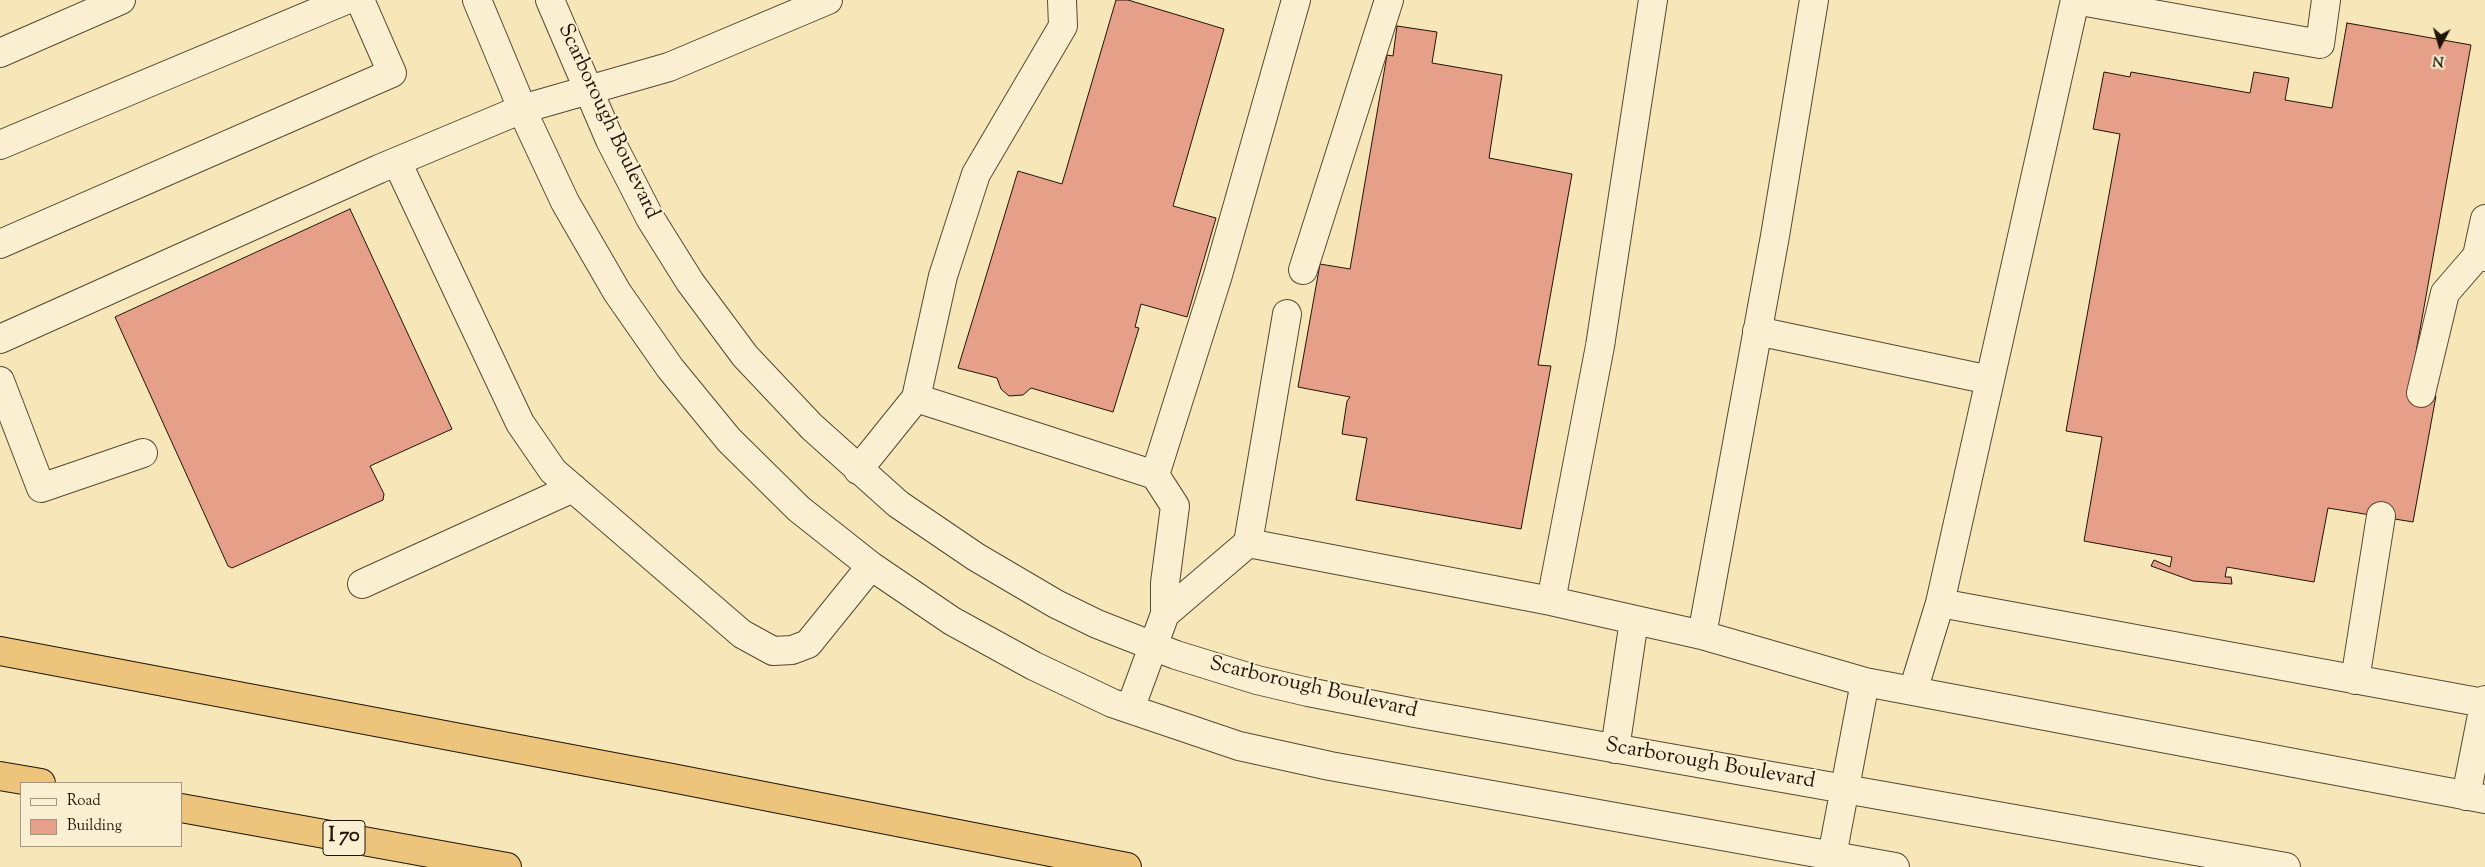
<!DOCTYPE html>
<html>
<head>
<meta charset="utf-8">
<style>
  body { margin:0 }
  #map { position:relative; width:2485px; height:867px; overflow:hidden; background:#f7e7b8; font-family:"Sorts Mill Goudy",serif }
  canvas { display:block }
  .legend { position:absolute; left:20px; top:782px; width:162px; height:65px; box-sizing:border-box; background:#faefd1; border:1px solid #a39781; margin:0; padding:6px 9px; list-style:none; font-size:15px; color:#201408 }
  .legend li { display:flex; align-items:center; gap:10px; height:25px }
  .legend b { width:25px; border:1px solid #a39781 }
  .north { position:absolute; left:2415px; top:20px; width:50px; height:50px; -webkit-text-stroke:4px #faefd1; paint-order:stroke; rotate:186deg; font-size:14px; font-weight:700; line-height:20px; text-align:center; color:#201408 }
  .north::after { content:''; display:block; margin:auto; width:18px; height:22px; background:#201408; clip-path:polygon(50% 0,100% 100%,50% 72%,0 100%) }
</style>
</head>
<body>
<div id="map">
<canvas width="2485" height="867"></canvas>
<ul class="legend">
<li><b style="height:6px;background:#faefd1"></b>Road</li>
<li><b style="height:14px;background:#e69f88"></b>Building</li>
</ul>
<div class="north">N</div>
</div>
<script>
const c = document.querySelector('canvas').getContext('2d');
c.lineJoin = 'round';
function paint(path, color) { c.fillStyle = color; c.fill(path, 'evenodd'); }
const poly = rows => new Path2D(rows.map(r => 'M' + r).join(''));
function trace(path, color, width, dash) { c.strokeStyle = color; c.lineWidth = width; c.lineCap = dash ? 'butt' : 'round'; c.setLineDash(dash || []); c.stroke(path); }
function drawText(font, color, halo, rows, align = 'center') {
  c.font = font + ' "Sorts Mill Goudy",serif'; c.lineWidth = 4; c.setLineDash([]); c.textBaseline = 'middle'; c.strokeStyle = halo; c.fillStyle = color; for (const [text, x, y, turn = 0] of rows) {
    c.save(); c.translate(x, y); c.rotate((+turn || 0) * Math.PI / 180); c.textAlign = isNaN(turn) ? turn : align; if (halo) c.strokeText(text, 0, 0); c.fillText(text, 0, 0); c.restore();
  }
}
const building = poly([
  [1116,0,1128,0,1224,29,1173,206,1216,218,1187,317,1141,304,1135,327,1139,328,1113,412,1031,388,1023,395,1009,396,1001,389,997,378,958,368,1018,171,1062,184,1116,0],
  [2347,23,2471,45,2409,391,2436,396,2413,522,2328,508,2314,582,2227,567,2225,577,2231,577,2232,584,2193,581,2151,566,2154,560,2170,567,2172,557,2084,541,2102,437,2066,431,2120,134,2093,129,2104,72,2130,77,2131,72,2250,93,2254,72,2289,78,2285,100,2332,108,2347,23],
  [1397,26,1437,32,1432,63,1502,75,1489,158,1572,174,1538,365,1551,366,1521,529,1356,500,1367,438,1342,434,1347,401,1350,397,1298,387,1320,264,1350,269,1387,55,1393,56,1397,26],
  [350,209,452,429,370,466,384,494,383,500,232,568,228,566,115,317,350,209]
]);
const minor = poly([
  [477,0,529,125,565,202,617,292,670,368,729,440,799,509,871,566,952,621,1034,666,1112,703,1239,746,1330,766,1895,867],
  [550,0,610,140,650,218,690,282,745,356,812,427,898,504,976,557,1056,604,1097,624,1176,655,1257,680,1308,692,1415,713,2286,867],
  [1814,0,1775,236,1702,635,1865,682,2485,799],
  [2075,0,2320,44,2326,0],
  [0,53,121,0],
  [0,145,346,0],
  [397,162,520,423,553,471,742,634,773,651,792,650,808,644,871,566],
  [2485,219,2477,256,2485,257],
  [0,244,392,73,360,0],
  [1303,270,1389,0],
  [1757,331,1990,380],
  [0,339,379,169,522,109,669,67,828,0],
  [0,381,41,488,143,453],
  [2421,393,2445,293,2477,256],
  [916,398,1155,475,1175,506,1165,583,1165,614],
  [858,470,916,398,943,276,976,174,1063,26,1062,0],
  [1155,475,1218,275,1296,0],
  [1248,543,1551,601,1702,635],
  [362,584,573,488],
  [1551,601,1600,346,1653,0],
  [1940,603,2484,703],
  [2355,680,2381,516],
  [1913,691,1940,603,2075,0],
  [1130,709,1165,614,1248,543,1287,314],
  [1615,749,1634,620],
  [2466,796,2485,700],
  [1832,856,1865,682]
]);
const highway = poly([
  [0,651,672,778,1127,867],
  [0,776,41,783],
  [181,808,507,867]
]);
const shields = [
  [344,838,42]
];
const shieldNames = [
  ["I 70",344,838]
];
const streetNames = [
  ["Scarborough Boulevard",607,122,65],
  ["Scarborough Boulevard",1313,689,13],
  ["Scarborough Boulevard",1710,765,10]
];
paint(building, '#e69f88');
trace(building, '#201408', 1);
trace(minor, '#564934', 30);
trace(highway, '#201408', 30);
trace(minor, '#faefd1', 28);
trace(highway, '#ecc47c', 28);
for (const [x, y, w] of shields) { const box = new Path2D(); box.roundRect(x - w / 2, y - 17.5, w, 35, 4); c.fillStyle = '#faefd1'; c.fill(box); trace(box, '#201408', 1); }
drawText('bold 20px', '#201408', null, shieldNames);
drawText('21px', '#201408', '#faefd1', streetNames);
</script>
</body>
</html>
